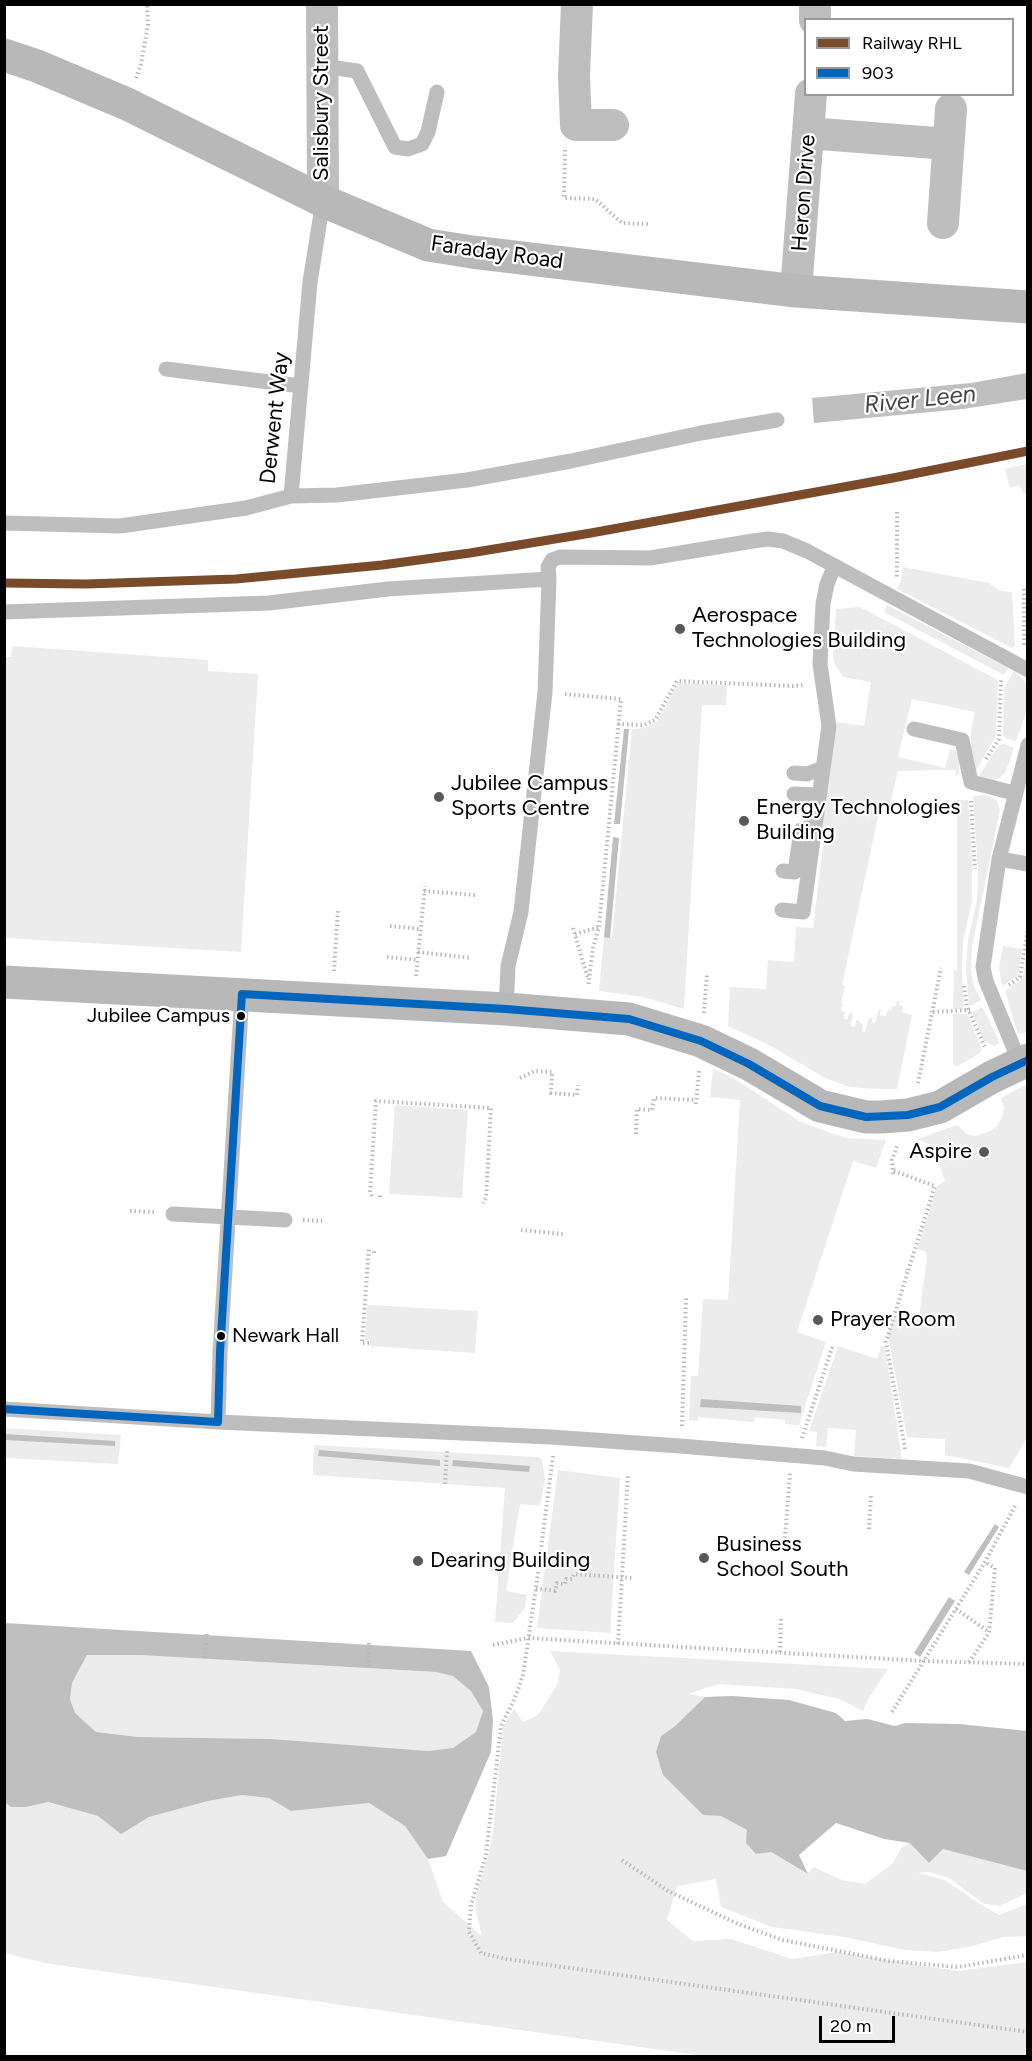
<!DOCTYPE html>
<html>
<head>
<meta charset="utf-8">
<style>
  body { margin:0 }
  #map { position:relative; width:1032px; height:2061px; overflow:hidden; background:#fff; font-family:Figtree,sans-serif }
  canvas { display:block }
  .frame { position:absolute; inset:0; border:6px solid #000; pointer-events:none }
  .legend { position:absolute; left:804px; top:18px; width:210px; height:78px; box-sizing:border-box; background:#fff; border:2px solid #999; margin:0; padding:8px 10px; list-style:none; font-size:18px; color:#000 }
  .legend li { display:flex; align-items:center; gap:12px; height:30px }
  .legend b { width:30px; border:2px solid #999 }
  .scale { position:absolute; left:819px; top:2016px; width:76px; height:27px; box-sizing:border-box; border:3px solid #000; border-top:0; padding-left:8px; font-size:18px; line-height:21px; white-space:nowrap; color:#000; -webkit-text-stroke:4px #fff; paint-order:stroke }
</style>
</head>
<body>
<div id="map">
<canvas width="1032" height="2061"></canvas>
<div class="frame"></div>
<ul class="legend">
<li><b style="height:8px;background:#7a4b2a"></b>Railway RHL</li>
<li><b style="height:8px;background:#0065bd"></b>903</li>
</ul>
<div class="scale">20 m</div>
</div>
<script>
const c = document.querySelector('canvas').getContext('2d');
c.lineJoin = 'round';
function paint(path, color) { c.fillStyle = color; c.fill(path, 'evenodd'); }
const poly = rows => new Path2D(rows.map(r => 'M' + r).join(''));
function trace(path, color, width, dash) { c.strokeStyle = color; c.lineWidth = width; c.lineCap = dash ? 'butt' : 'round'; c.setLineDash(dash || []); c.stroke(path); }
function drawText(font, color, halo, rows, align = 'center') {
  c.font = font + ' Figtree,sans-serif'; c.lineWidth = 4.5; c.setLineDash([]); c.textBaseline = 'middle'; c.strokeStyle = halo; c.fillStyle = color; for (const [text, x, y, turn = 0] of rows) {
    c.save(); c.translate(x, y); c.rotate((+turn || 0) * Math.PI / 180); c.textAlign = isNaN(turn) ? turn : align; if (halo) c.strokeText(text, 0, 0); c.fillText(text, 0, 0); c.restore();
  }
}
const green = poly([
  [1027,464,1027,493,1023,493,1019,485,1010,488,1005,469],
  [903,567,989,583,1000,591,1012,592,1015,646,1012,648,897,589,901,580],
  [887,605,1008,668,1004,675,884,612],
  [860,607,998,680,996,736,975,772,971,757,971,731,975,712,912,699,898,757,945,768,950,749,956,751,959,755,959,773,956,777,956,770,898,771,890,804,881,803,842,985,845,986,841,1003,843,1003,841,1011,845,1012,844,1018,847,1020,850,1012,853,1013,851,1026,855,1027,856,1020,860,1021,860,1023,863,1024,862,1032,865,1032,869,1018,872,1018,872,1022,875,1023,879,1009,881,1010,880,1015,886,1016,888,1010,891,1010,892,1006,896,1006,897,1001,900,1001,899,1005,903,1006,902,1012,912,1015,897,1089,875,1089,850,1087,825,1078,769,1045,728,1026,730,987,766,989,768,960,794,962,796,927,813,928,825,831,819,830,837,722,864,726,871,682,843,677,834,663,833,655,836,609],
  [12,646,208,660,208,671,258,674,241,952,5,938,4,657,11,657],
  [1014,671,1024,680,1028,687,1027,711,1016,741,1006,738,1003,735,1004,688],
  [678,683,727,685,726,705,702,705,684,1009,643,997,599,991,604,937,612,937,632,729,644,728,657,722],
  [1004,744,1014,748,1006,771,1000,778,992,780,979,776,999,745],
  [985,795,991,797,997,801,1000,810,972,947,971,969,973,984,981,1000,969,1007,966,971,968,940,977,900,978,871,973,796],
  [957,800,968,800,972,853,972,900,963,942,962,971,964,1009,953,1009,954,970,957,970],
  [1003,946,1022,949,1018,976,1002,986,999,968],
  [1027,950,1027,1032,1018,1034,1005,991,1023,978],
  [982,1007,998,1038,999,1043,994,1046,985,1042,972,1013],
  [953,1014,967,1014,982,1049,980,1053,958,1066,955,1066,953,1061],
  [713,1068,738,1081,801,1122,846,1138,886,1140,876,1168,853,1161,797,1332,826,1342,799,1425,785,1424,785,1420,755,1417,754,1422,698,1417,698,1421,689,1420,691,1376,698,1376,703,1299,728,1300,740,1100,710,1097],
  [1027,1084,1027,1438,1009,1468,945,1455,945,1439,907,1437,888,1336,894,1316,919,1317,927,1258,926,1252,917,1249,937,1186,945,1181,933,1146,917,1139,957,1125,967,1134,975,1136,990,1131,997,1126,1003,1115,1004,1109,1001,1098],
  [395,1105,468,1110,462,1198,389,1194],
  [367,1305,478,1311,475,1353,370,1346,370,1341,365,1340],
  [838,1346,877,1359,881,1346,885,1347,902,1459,854,1456,856,1430,828,1428,826,1447,816,1446,817,1432,809,1431],
  [4,1428,121,1435,118,1464,5,1458],
  [314,1445,538,1457,542,1460,545,1479,540,1506,520,1504,506,1591,527,1595,525,1608,513,1623,495,1622,505,1488,313,1475],
  [558,1470,620,1478,610,1633,537,1628],
  [550,1651,888,1669,868,1699,863,1711,839,1699,796,1689,718,1684,688,1694,705,1697,675,1726,661,1736,703,1815,721,1816,747,1830,771,1852,807,1874,814,1867,842,1880,865,1884,893,1863,901,1848,910,1842,929,1863,943,1849,1027,1871,1027,1893,1000,1906,984,1904,949,1878,929,1872,918,1873,945,1880,980,1904,999,1915,1027,1904,1027,1936,1004,1937,968,1947,938,1952,905,1950,844,1937,772,1927,721,1907,716,1879,677,1886,667,1920,693,1941,731,1939,792,1959,837,1952,958,1971,1027,1962,1027,2056,704,2056,44,1963,5,1953,4,1802,11,1807,26,1807,47,1802,98,1816,121,1833,149,1817,208,1801,242,1795,269,1798,291,1811,369,1803,405,1826,428,1859,443,1902,482,1936,476,1911,476,1895,488,1856,493,1833,503,1726,514,1709,523,1722,538,1715,557,1685,560,1670],
  [87,1655,140,1655,436,1672,453,1675,471,1691,483,1711,477,1732,453,1748,428,1751,272,1739,138,1737,96,1732,75,1713,70,1699,72,1683]
]);
const water = poly([
  [1027,373,1027,399,963,409,814,423,812,398,971,383],
  [624,729,629,729,620,824,614,824],
  [613,837,619,838,610,938,604,937],
  [701,1399,801,1406,801,1413,700,1407],
  [5,1434,115,1441,115,1446,5,1440],
  [319,1450,440,1460,440,1466,318,1456],
  [453,1460,530,1466,529,1472,452,1466],
  [995,1524,999,1527,969,1575,964,1572],
  [949,1597,955,1601,920,1657,914,1653],
  [5,1623,471,1651,489,1687,493,1720,491,1752,446,1856,428,1859,405,1826,369,1803,291,1811,269,1798,242,1795,208,1801,149,1817,121,1834,98,1816,48,1802,26,1807,11,1807,4,1802],
  [87,1655,140,1655,436,1672,453,1676,471,1691,483,1711,476,1732,453,1748,428,1751,272,1739,138,1737,96,1732,75,1713,70,1699,72,1683],
  [732,1696,789,1700,836,1713,845,1721,867,1719,895,1726,905,1723,959,1724,1027,1731,1027,1871,943,1849,929,1863,910,1843,884,1839,836,1823,799,1855,808,1874,771,1852,756,1854,746,1843,747,1830,721,1816,703,1815,663,1775,656,1752,661,1736,675,1726,705,1697]
]);
const path = poly([
  [136,78,141,64,148,25,147,4],
  [565,150,564,198,595,199,622,223,648,224],
  [897,512,897,579],
  [1024,589,1024,645],
  [565,694,621,699,599,927,593,948,588,987],
  [618,724,644,725,655,720,677,681,793,686,803,685],
  [986,759,999,739,1001,678],
  [971,801,975,869],
  [424,891,476,895],
  [390,926,420,929],
  [573,928,588,979],
  [575,934,599,927],
  [418,952,471,958],
  [387,957,418,960],
  [334,971,338,909],
  [416,976,425,886],
  [1009,985,1020,977,1028,929],
  [964,986,967,1007,986,1049],
  [933,1012,970,1010],
  [704,1013,707,973],
  [520,1078,535,1071,552,1072,551,1093,577,1095,578,1085],
  [918,1083,941,968],
  [696,1104,699,1071],
  [636,1134,637,1109,652,1110,654,1098,696,1100],
  [894,1171,935,1186,908,1271],
  [893,1174,892,1160,897,1146],
  [372,1196,370,1192,376,1101,491,1108,486,1198,483,1203],
  [380,1197,380,1193],
  [130,1211,156,1212],
  [303,1220,322,1221],
  [521,1230,563,1234],
  [374,1253,374,1249],
  [369,1343,362,1343,369,1248],
  [682,1426,686,1298],
  [802,1438,833,1345],
  [905,1449,886,1342,908,1271,906,1270],
  [553,1456,536,1588,523,1675,515,1698,501,1726,486,1855,471,1905,469,1932,481,1953,506,1959,1028,2032],
  [445,1484,447,1451],
  [869,1529,871,1495],
  [785,1538,790,1473],
  [536,1588,555,1591,557,1583,565,1584,566,1579,572,1579,574,1574,632,1578],
  [956,1609,989,1632],
  [618,1644,628,1474],
  [493,1645,528,1638,924,1661,1028,1664],
  [780,1652,781,1619],
  [205,1658,207,1631],
  [969,1662,989,1633,995,1568,985,1562],
  [368,1667,369,1640],
  [892,1712,985,1562,1016,1504],
  [622,1860,668,1891,738,1924,783,1940,889,1961,958,1967,1028,1955]
]);
const lane = poly([
  [322,66,357,71,395,147,408,149,422,144,428,132,437,92],
  [166,369,301,386],
  [291,496,337,495,467,480,571,461,701,433,777,420],
  [4,523,120,526,246,508,291,496,310,282,323,201],
  [549,579,548,567,552,560,560,557,650,558,753,541,768,539,783,541,807,551,1028,670],
  [4,612,269,603,388,589,549,579,545,692,521,912,508,966,506,1009],
  [914,729,962,740,971,782,1014,793],
  [794,773,807,774,823,768],
  [794,794,819,795],
  [999,859,1028,864],
  [783,871,795,872,801,830,815,825],
  [782,910,803,912,829,726,820,664,823,604,827,584,834,567],
  [1020,1063,986,981,983,967,999,859,1028,745],
  [173,1214,285,1220],
  [4,1409,218,1422,551,1437,680,1446,825,1458,853,1464,969,1471,1028,1487],
  [218,1422,220,1352,242,994]
]);
const street = poly([
  [322,4,323,201],
  [577,4,574,76,576,125,613,125],
  [815,20,815,4],
  [808,133,948,144],
  [943,223,951,109],
  [796,291,811,94]
]);
const secondary = poly([
  [4,55,37,66,127,104,323,201,428,245,472,252,796,291,1028,307],
  [4,982,506,1009,629,1019,701,1041,749,1064,820,1106,866,1117,881,1117,908,1115,940,1107,992,1077,1028,1060]
]);
const bus1 = poly([
  [4,1409,218,1422,220,1352,242,994,506,1009,629,1019,701,1041,749,1064,820,1106,866,1117,908,1115,940,1107,992,1077,1028,1060]
]);
const rail1 = poly([
  [4,583,86,584,236,579,382,565,470,553,591,533,893,478,1028,451]
]);
const markers = [
  [680,629,6,"#595959"],
  [439,797,6,"#595959"],
  [744,821,6,"#595959"],
  [241,1016,5,"#000"],
  [984,1152,6,"#595959"],
  [818,1320,6,"#595959"],
  [221,1336,5,"#000"],
  [704,1558,6,"#595959"],
  [418,1561,6,"#595959"]
];
const busNames = [
  ["Jubilee Campus",230,1016],
  ["Newark Hall",232,1336,"left"]
];
const streetNames = [
  ["Salisbury Street",322,103,-90],
  ["Heron Drive",804,193,-86],
  ["Faraday Road",497,253,8],
  ["Derwent Way",275,418,-84]
];
const poiNames = [
  ["Aerospace",692,616],
  ["Technologies Building",692,641],
  ["Jubilee Campus",451,784],
  ["Sports Centre",451,809],
  ["Energy Technologies",756,808],
  ["Building",756,833],
  ["Aspire",972,1152,"right"],
  ["Prayer Room",830,1320],
  ["Business",716,1545],
  ["School South",716,1570],
  ["Dearing Building",430,1561]
];
const waterNames = [
  ["River Leen",920,400,-6]
];
paint(green, '#ececec');
paint(water, '#bfbfbf');
trace(path, '#b9b9b9', 4, [1.5, 3]);
trace(lane, '#bebebe', 15);
trace(street, '#bebebe', 32);
trace(secondary, '#b8b8b8', 33);
trace(bus1, '#0065bd', 8);
trace(rail1, '#7a4b2a', 9);
for (const [x, y, r, color] of markers) { const dot = new Path2D(); dot.arc(x, y, r, 0, 2 * Math.PI); c.fillStyle = color; c.fill(dot); trace(dot, '#fff', 2); }
drawText('20px', '#000', '#fff', busNames, 'right');
drawText('22px', '#000', '#fff', streetNames);
drawText('22px', '#000', '#fff', poiNames, 'left');
drawText('italic 24px', '#444', '#fff', waterNames);
</script>
</body>
</html>
